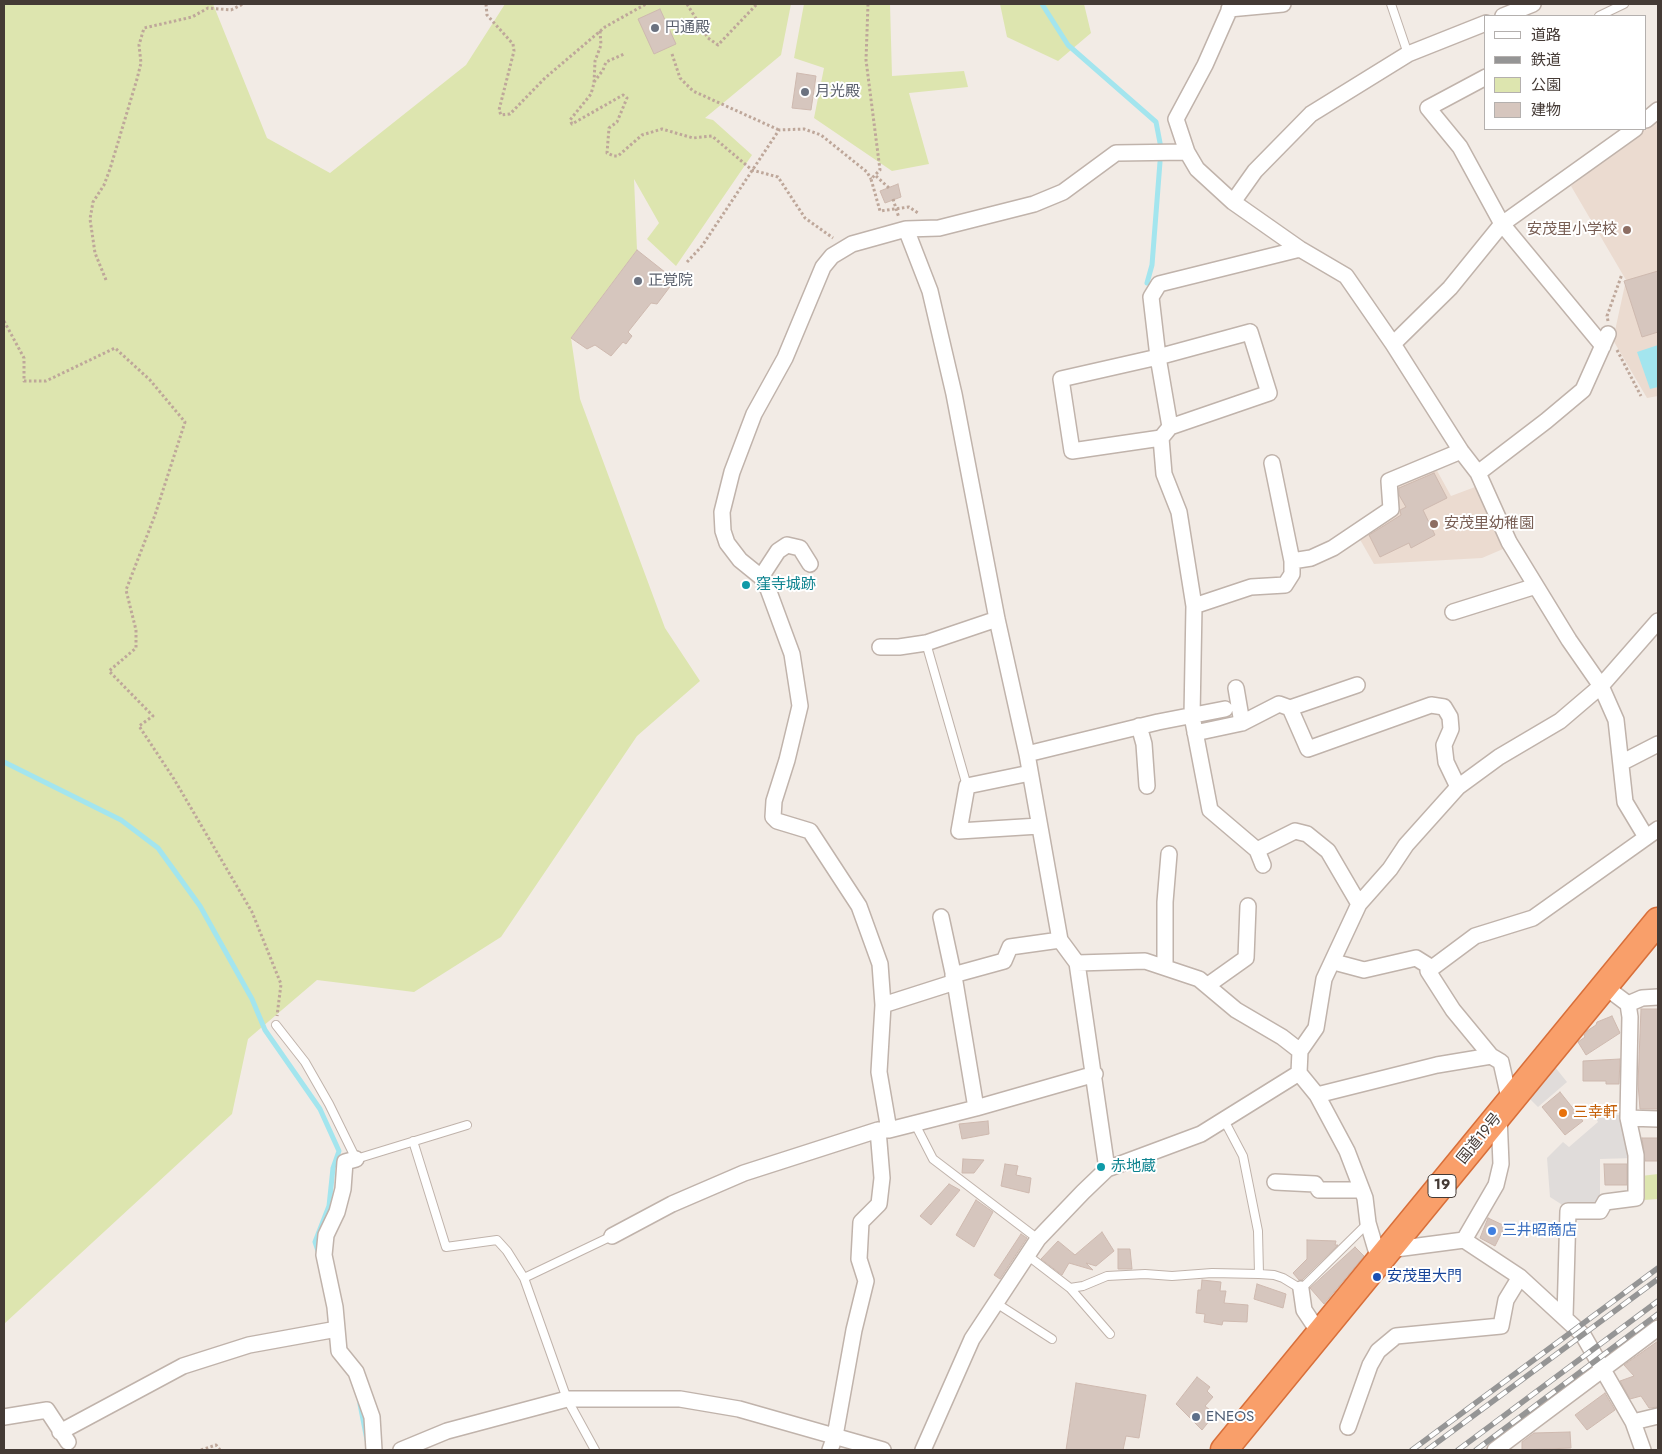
<!DOCTYPE html>
<html>
<head>
<meta charset="utf-8">
<style>
  body { margin:0 }
  #map { position:relative; width:1662px; height:1454px; overflow:hidden; background:#f2ebe5; font-family:Jost,"Noto Sans JP",sans-serif }
  canvas { display:block }
  .frame { position:absolute; inset:0; border:5px solid #443a35; pointer-events:none }
  .legend { position:absolute; left:1484px; top:15px; width:162px; height:115px; box-sizing:border-box; background:#fff; border:1px solid #b4b0ae; margin:0; padding:6px 9px; list-style:none; font-size:15px; color:#443a35 }
  .legend li { display:flex; align-items:center; gap:10px; height:25px }
  .legend b { width:25px; border:1px solid #b4b0ae }
</style>
</head>
<body>
<div id="map">
<canvas width="1662" height="1454"></canvas>
<div class="frame"></div>
<ul class="legend">
<li><b style="height:6px;background:#fff"></b>道路</li>
<li><b style="height:6px;background:#959595"></b>鉄道</li>
<li><b style="height:14px;background:#dde5af"></b>公園</li>
<li><b style="height:14px;background:#d6c6be"></b>建物</li>
</ul>
</div>
<script>
const c = document.querySelector('canvas').getContext('2d');
c.lineJoin = 'round';
function paint(path, color) { c.fillStyle = color; c.fill(path, 'evenodd'); }
const poly = rows => new Path2D(rows.map(r => 'M' + r).join(''));
function trace(path, color, width, dash) { c.strokeStyle = color; c.lineWidth = width; c.lineCap = dash ? 'butt' : 'round'; c.setLineDash(dash || []); c.stroke(path); }
function drawText(font, color, halo, rows, align = 'center') {
  c.font = font + ' Jost,"Noto Sans JP",sans-serif'; c.lineWidth = 4; c.setLineDash([]); c.textBaseline = 'middle'; c.strokeStyle = halo; c.fillStyle = color; for (const [text, x, y, turn = 0] of rows) {
    c.save(); c.translate(x, y); c.rotate((+turn || 0) * Math.PI / 180); c.textAlign = isNaN(turn) ? turn : align; if (halo) c.strokeText(text, 0, 0); c.fillText(text, 0, 0); c.restore();
  }
}
const education = poly([
  [1658,116,1658,396,1647,398,1613,340,1626,280,1571,186,1643,129,1646,129,1646,126],
  [1435,467,1451,496,1475,487,1503,549,1482,558,1374,564,1358,536,1396,512,1394,483]
]);
const green = poly([
  [4,4,213,4,267,138,330,173,466,65,505,4,791,4,781,55,705,118,713,120,752,155,676,266,647,239,659,223,634,179,637,250,571,338,580,399,665,628,700,681,637,736,501,937,414,992,317,980,248,1039,232,1114,4,1324],
  [804,4,890,4,892,76,964,71,968,87,909,93,929,164,892,171,814,118,824,68,794,58],
  [1000,4,1084,4,1091,33,1058,61,1007,37],
  [1658,1174,1658,1199,1644,1200,1641,1176]
]);
const parking = poly([
  [1555,1067,1567,1082,1538,1107,1529,1098],
  [1605,1115,1621,1115,1633,1158,1600,1159,1600,1200,1598,1206,1564,1206,1550,1197,1547,1158,1563,1142,1569,1147,1598,1122,1595,1117]
]);
const water = poly([
  [1658,345,1658,387,1650,389,1637,352]
]);
const stream = poly([
  [1042,4,1068,45,1156,122,1161,148],
  [1147,283,1152,265,1160,162],
  [4,762,121,820,158,848,200,906,252,999,265,1030,320,1109,339,1151,333,1168,329,1206,315,1242,319,1254],
  [360,1404,367,1440]
]);
const building = poly([
  [660,9,676,44,654,54,638,19,660,9],
  [797,73,816,76,811,110,792,108,797,73],
  [898,184,901,197,885,203,880,191,898,184],
  [637,250,675,280,657,304,651,303,628,332,632,336,626,344,623,342,611,356,595,345,587,349,571,338,637,250],
  [1658,271,1658,332,1642,337,1624,281,1658,271],
  [1434,473,1447,498,1423,510,1435,535,1411,548,1409,543,1380,557,1369,535,1401,515,1400,510,1406,507,1399,495,1399,488,1434,473],
  [1641,1009,1658,1009,1658,1109,1640,1109,1638,1084,1641,1009],
  [1612,1016,1620,1033,1586,1055,1578,1042,1585,1037,1584,1035,1587,1031,1596,1025,1597,1022,1612,1016],
  [1620,1059,1619,1084,1606,1084,1606,1081,1583,1081,1583,1061,1620,1059],
  [1560,1092,1583,1121,1565,1135,1542,1107,1560,1092],
  [988,1121,989,1134,962,1139,959,1124,988,1121],
  [1642,1138,1658,1138,1658,1161,1645,1161,1642,1138],
  [963,1159,984,1160,974,1173,962,1173,963,1159],
  [1005,1164,1018,1166,1016,1175,1031,1178,1029,1193,1001,1186,1005,1164],
  [1604,1164,1627,1164,1627,1185,1605,1185,1604,1164],
  [949,1184,960,1190,931,1225,920,1216,949,1184],
  [976,1200,993,1212,974,1247,956,1235,976,1200],
  [1488,1218,1505,1226,1495,1246,1480,1238,1488,1218],
  [1102,1232,1114,1251,1096,1266,1086,1263,1093,1270,1069,1263,1062,1275,1041,1259,1058,1241,1075,1255,1102,1232],
  [1021,1234,1027,1238,1000,1279,994,1275,1021,1234],
  [1307,1240,1336,1241,1335,1245,1338,1245,1302,1280,1299,1280,1293,1273,1307,1259,1307,1240],
  [1355,1247,1364,1256,1324,1304,1310,1288,1355,1247],
  [1118,1249,1130,1249,1132,1269,1118,1269,1118,1249],
  [1202,1280,1221,1282,1220,1291,1226,1291,1224,1303,1248,1305,1247,1322,1223,1321,1222,1325,1204,1322,1205,1314,1196,1313,1198,1290,1201,1290,1202,1280],
  [1257,1284,1286,1294,1283,1308,1254,1299,1257,1284],
  [1658,1341,1658,1407,1649,1408,1641,1396,1630,1399,1620,1381,1634,1376,1624,1365,1658,1341],
  [1197,1377,1210,1387,1207,1391,1213,1397,1205,1406,1215,1414,1202,1430,1176,1404,1197,1377],
  [1076,1383,1146,1395,1139,1438,1126,1436,1123,1450,1066,1450,1076,1383],
  [1605,1393,1615,1410,1587,1430,1575,1415,1605,1393],
  [1570,1432,1571,1448,1522,1450,1522,1442,1534,1433,1570,1432]
]);
const path = poly([
  [486,4,487,15,513,44,514,51,499,110,501,115,510,114,545,78,605,27,646,4],
  [687,4,708,38,718,45,757,4],
  [868,4,866,60,880,170,871,179,880,211,909,207,918,213],
  [600,31,601,45,595,61,594,83,591,94,570,120,572,124,623,95,627,98,617,122,609,128,607,153,614,156,618,156,642,135,662,129,693,138,712,136,752,170,778,177,805,218,833,238],
  [672,54,680,78,693,91,779,130],
  [594,82,603,70,606,62,624,54],
  [876,176,889,188],
  [893,199,899,218],
  [687,262,702,246,779,130,804,129,821,135,867,172,871,179],
  [106,280,95,253,90,219,93,202,104,185,110,169,137,79,141,63,139,45,144,28,192,17,208,8,231,10,243,4],
  [4,321,24,358,24,381,46,381,115,348,150,380,185,422,155,515,126,590,136,630,136,648,109,671,153,716,139,726,174,779,252,912,281,984,277,1016],
  [1608,321,1607,316,1622,274],
  [1617,350,1641,396],
  [201,1450,216,1445,220,1450]
]);
const lane = poly([
  [1391,4,1408,54],
  [1599,16,1624,4],
  [926,643,967,786],
  [276,1025,305,1062,329,1104,356,1159,467,1125],
  [1224,1120,1243,1156,1258,1231,1259,1274,1274,1275,1283,1278,1301,1289,1368,1223],
  [914,1122,933,1159,1038,1239],
  [413,1141,446,1247,497,1240,507,1251,524,1278],
  [1027,1255,1070,1288,1083,1286,1107,1276,1145,1274,1172,1276,1212,1273,1259,1274],
  [1070,1288,1110,1334],
  [996,1303,1052,1339],
  [595,1450,567,1399,524,1278,612,1236]
]);
const street = poly([
  [1232,4,1205,65,1176,119,1187,152,1197,169,1233,202,1300,249,1346,276,1393,344,1461,451,1478,473,1509,542,1569,640,1601,686,1616,720,1625,802,1646,837],
  [1229,9,1283,4],
  [1503,16,1533,4],
  [1486,77,1428,108,1460,147,1502,224,1603,346],
  [1646,120,1658,110],
  [1233,202,1255,171,1311,114,1408,54,1486,23],
  [906,229,930,291,954,394,997,619,1027,754,1060,940,1077,963,1107,1169],
  [1250,332,1269,393,1170,427,1161,438,1072,451,1061,379,1158,357,1250,332],
  [1393,344,1450,288,1502,224,1635,129],
  [1170,427,1158,357,1151,297,1159,284,1300,249],
  [1161,438,1164,474,1179,512,1194,606,1192,716,1210,810,1257,850,1295,831,1307,834,1328,851,1359,904],
  [1272,463,1292,561],
  [1478,473,1546,421,1583,390,1608,334],
  [761,577,778,551,787,545,800,548,810,564],
  [1194,606,1251,587,1285,585,1292,574,1292,561,1311,558,1333,548,1391,509,1389,481,1461,451],
  [1453,612,1536,586],
  [880,647,899,647,926,643,997,619],
  [1236,688,1242,723],
  [1290,708,1357,685],
  [1139,726,1144,744,1147,786],
  [1195,733,1242,723,1279,704,1290,708,1308,749,1431,705,1444,707,1450,717,1451,729,1444,745,1446,762,1458,787],
  [1027,754,1158,722,1225,709],
  [1621,763,1658,744],
  [1030,773,967,786,959,831,1039,826],
  [1257,850,1263,865],
  [941,917,955,982,976,1108],
  [1334,962,1364,970,1416,958,1432,968],
  [1077,963,1145,961,1199,979,1236,1010,1282,1037,1300,1051],
  [1165,967,1165,902,1169,854],
  [953,975,1004,961,1010,947,1060,940],
  [1208,985,1246,958,1248,906],
  [1604,986,1628,1004,1630,1017,1628,1118,1658,1119],
  [1628,1004,1642,998,1658,997],
  [883,1005,955,982],
  [1491,1056,1453,1010,1428,971,1475,936,1533,918,1658,829],
  [1317,1095,1437,1065,1491,1056,1501,1062,1510,1102],
  [889,1130,879,1072,883,1005,880,964,859,906,810,831,777,821,773,817,774,801,787,760,800,706,792,654,768,589,761,577,740,560,727,543,723,531,722,512,732,472,754,414,785,358,823,267,832,256,852,244,906,229,939,228,1034,204,1063,192,1116,153,1187,152],
  [356,1159,345,1162,343,1189,337,1212,326,1235,324,1255,335,1307,339,1351,356,1372,372,1417,374,1450],
  [1275,1182,1315,1184,1319,1190,1362,1190],
  [612,1236,672,1204,744,1173,878,1130,889,1130,976,1108,1095,1074],
  [1464,1240,1496,1185,1501,1164,1499,1116],
  [1301,1289,1304,1310,1320,1334],
  [1565,1317,1568,1211,1600,1211,1605,1202,1636,1198,1636,1155,1628,1118],
  [4,1417,47,1410,68,1442],
  [1633,1422,1658,1416],
  [1348,1427,1370,1365,1378,1351,1396,1336,1501,1326,1506,1300,1520,1277],
  [60,1432,183,1366,249,1345,337,1329],
  [401,1450,447,1431,567,1399,680,1399,739,1409,883,1450],
  [830,1450,835,1436,854,1330,866,1281,859,1259,861,1222,879,1204,882,1178,878,1130],
  [923,1450,972,1339,1038,1239,1083,1192,1107,1169,1201,1134,1299,1073],
  [1495,1450,1658,1328],
  [1643,1450,1633,1422,1583,1335,1520,1277,1464,1240,1388,1250,1376,1250,1368,1223,1365,1198,1347,1151,1317,1095,1299,1073,1300,1051,1316,1028,1324,979,1359,904,1390,869,1406,845,1458,787,1499,757,1560,721,1601,686,1658,621]
]);
const highway = poly([
  [1224,1450,1658,921]
]);
const rail = poly([
  [1412,1450,1658,1268],
  [1427,1450,1658,1279],
  [1458,1450,1658,1301],
  [1476,1450,1658,1314]
]);
const markers = [
  [655,28,5,"#6b7280"],
  [805,92,5,"#6b7280"],
  [1627,230,5,"#8d6e63"],
  [638,281,5,"#6b7280"],
  [1434,524,5,"#8d6e63"],
  [746,585,5,"#0f9aa8"],
  [1563,1113,5,"#e8710a"],
  [1101,1167,5,"#0f9aa8"],
  [1492,1231,5,"#3f7fe0"],
  [1377,1277,5,"#1a4fb4"],
  [1196,1417,5,"#5c6f8a"]
];
const shields = [
  [1442,1186,28]
];
const shieldNames = [
  ["19",1442,1186]
];
const worshipNames = [
  ["円通殿",665,28],
  ["月光殿",815,92],
  ["正覚院",648,281]
];
const educationNames = [
  ["安茂里小学校",1617,230],
  ["安茂里幼稚園",1444,524,"left"]
];
const cultureNames = [
  ["窪寺城跡",756,585],
  ["赤地蔵",1111,1167]
];
const foodNames = [
  ["三幸軒",1573,1113]
];
const streetNames = [
  ["国道19号",1480,1139,-51]
];
const shopNames = [
  ["三井昭商店",1502,1231]
];
const transitNames = [
  ["安茂里大門",1387,1277]
];
const serviceNames = [
  ["ENEOS",1206,1417]
];
paint(education, '#ebdbd0');
paint(green, '#dde5af');
paint(parking, '#e0dcda');
paint(water, '#a3e5ee');
trace(stream, '#a3e5ee', 5);
paint(building, '#d6c6be');
trace(building, '#ceb9af', 1);
trace(lane, '#c0b3ab', 10);
trace(street, '#c0b3ab', 18);
trace(highway, '#d86f3a', 29);
trace(path, '#bea79a', 3, [2.5, 2.5]);
trace(lane, '#fff', 8);
trace(street, '#fff', 15);
trace(highway, '#f99f6a', 26);
trace(rail, '#959595', 5.5);
trace(rail, '#fff', 4, [11]);
for (const [x, y, r, color] of markers) { const dot = new Path2D(); dot.arc(x, y, r, 0, 2 * Math.PI); c.fillStyle = color; c.fill(dot); trace(dot, '#fff', 2); }
for (const [x, y, w] of shields) { const box = new Path2D(); box.roundRect(x - w / 2, y - 11.5, w, 23, 4); c.fillStyle = '#fff'; c.fill(box); trace(box, '#443a35', 1); }
drawText('bold 14px', '#443a35', null, shieldNames);
drawText('15px', '#5b616d', '#fff', worshipNames, 'left');
drawText('15px', '#785e54', '#fff', educationNames, 'right');
drawText('15px', '#0d838f', '#fff', cultureNames, 'left');
drawText('15px', '#c56008', '#fff', foodNames, 'left');
drawText('15px', '#443a35', '#fff', streetNames);
drawText('15px', '#366cbe', '#fff', shopNames, 'left');
drawText('15px', '#164399', '#fff', transitNames, 'left');
drawText('15px', '#4e5e75', '#fff', serviceNames, 'left');
</script>
</body>
</html>
